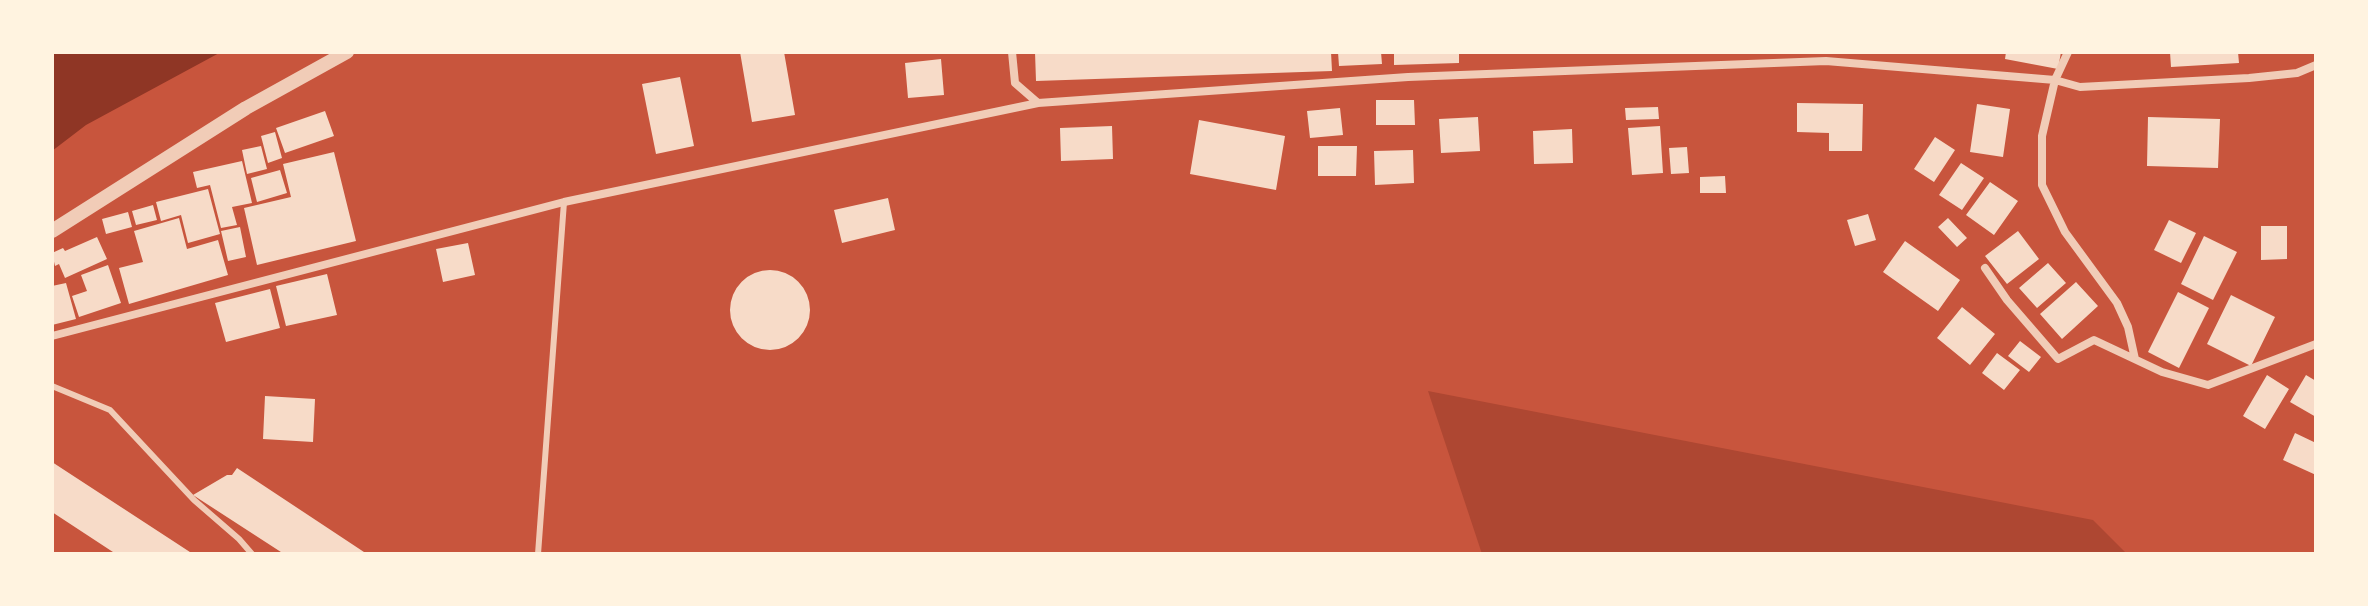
<!DOCTYPE html>
<html>
<head>
<meta charset="utf-8">
<style>
  body { margin:0 }
  #map { position:relative; width:2368px; height:606px; overflow:hidden; background:#c8553d; font-family:Literata,serif }
  canvas { display:block }
  .frame { position:absolute; inset:0; border:54px solid #fff3e0; pointer-events:none }
</style>
</head>
<body>
<div id="map">
<canvas width="2368" height="606"></canvas>
<div class="frame"></div>
</div>
<script>
const c = document.querySelector('canvas').getContext('2d');
c.lineJoin = 'round';
function paint(path, color) { c.fillStyle = color; c.fill(path, 'evenodd'); }
const poly = rows => new Path2D(rows.map(r => 'M' + r).join(''));
function trace(path, color, width, dash) { c.strokeStyle = color; c.lineWidth = width; c.lineCap = dash ? 'butt' : 'round'; c.setLineDash(dash || []); c.stroke(path); }
const green = poly([
  [1428,391,2093,520,2127,554,1482,554]
]);
const water = poly([
  [52,52,221,52,86,125,52,151]
]);
const building = poly([
  [740,52,784,52,795,115,752,122],
  [1035,52,1331,52,1332,71,1036,81],
  [1338,52,1381,52,1382,64,1339,66],
  [1394,52,1459,52,1459,63,1394,65],
  [2006,52,2061,52,2058,69,2005,59],
  [2170,52,2238,52,2239,63,2171,67],
  [941,59,944,95,908,98,905,63],
  [680,77,694,146,656,154,642,84],
  [1376,100,1414,100,1415,125,1376,125],
  [1797,103,1863,104,1862,151,1829,151,1829,133,1797,132],
  [1977,104,2010,109,2003,157,1970,152],
  [1658,107,1659,119,1626,120,1625,108],
  [1340,108,1343,135,1310,138,1307,111],
  [325,111,334,136,285,153,276,128],
  [1478,117,1480,151,1441,153,1439,119],
  [2148,117,2220,119,2218,168,2147,166],
  [1199,120,1285,136,1276,190,1190,174],
  [1112,126,1113,159,1061,161,1060,128],
  [1660,126,1663,173,1632,175,1628,128],
  [1572,129,1573,163,1534,164,1533,131],
  [275,132,282,158,268,163,261,136],
  [1935,137,1955,150,1934,182,1914,169],
  [261,146,267,169,247,174,242,150],
  [1318,146,1357,146,1356,176,1318,176],
  [1687,147,1689,173,1671,174,1669,148],
  [1413,150,1414,183,1375,185,1374,151],
  [334,152,356,241,257,265,244,208,291,197,283,164],
  [242,161,252,203,232,207,237,225,221,228,210,185,197,188,193,172],
  [1961,163,1984,178,1962,210,1939,195],
  [280,170,287,193,257,202,251,178],
  [1725,176,1726,193,1700,193,1700,177],
  [1990,182,2018,201,1994,235,1966,215],
  [208,189,220,234,188,243,181,215,161,221,156,202],
  [888,198,895,230,842,243,834,210],
  [153,205,157,220,136,225,132,211],
  [128,212,132,227,106,234,102,219],
  [1868,214,1876,240,1855,246,1847,220],
  [179,218,187,249,218,240,228,275,129,304,119,268,143,262,134,231],
  [1948,218,1967,238,1957,247,1938,227],
  [2169,220,2196,233,2181,263,2154,250],
  [2261,226,2287,226,2287,259,2261,260],
  [240,227,246,257,228,261,221,231],
  [2018,231,2039,259,2007,284,1985,256],
  [2204,236,2237,252,2213,300,2181,284],
  [97,237,107,259,65,278,59,264,55,266,52,253,63,248,65,251],
  [1905,241,1960,280,1938,311,1883,272],
  [468,243,475,275,443,282,436,249],
  [2048,263,2066,283,2037,308,2019,288],
  [108,265,121,303,79,317,72,296,87,291,81,275],
  '730 310a40 40 0 1 1 80 0a40 40 0 1 1-80 0Z',
  [327,274,337,315,286,326,276,286],
  [2076,282,2098,306,2062,339,2040,314],
  [66,283,76,319,52,325,52,286],
  [270,289,280,328,226,342,215,303],
  [2178,292,2209,308,2179,368,2148,352],
  [2231,295,2275,317,2251,366,2207,344],
  [1962,307,1995,334,1970,365,1937,338],
  [2020,341,2041,357,2029,372,2008,356],
  [1997,353,2020,370,2004,390,1982,373],
  [2267,375,2289,389,2265,429,2243,416],
  [2306,375,2316,381,2316,417,2290,402],
  [265,396,315,399,313,442,263,439],
  [2295,433,2316,443,2316,475,2283,460],
  [52,462,193,554,116,554,52,512],
  [237,468,367,554,284,554,193,495,227,475,232,475]
]);
const service = poly([
  [52,386,110,410,194,500,239,539,252,554],
  [538,554,564,202]
]);
const minor = poly([
  [1012,52,1015,83,1038,103,1408,77,1826,61,2055,80,2080,87,2249,78,2297,73,2316,65],
  [2068,52,2055,80,2042,136,2042,185,2065,232,2117,303,2128,327,2135,359],
  [1985,268,2007,300,2058,359,2094,340,2162,372,2208,385,2316,344],
  [52,336,564,202,1038,103]
]);
const tertiary = poly([
  [52,231,246,108,347,52]
]);
paint(green, '#ae4732');
paint(water, '#8f3625');
paint(building, '#f7dbc8');
trace(service, '#f1ccb7', 6);
trace(minor, '#f1ccb7', 8);
trace(tertiary, '#f1ccb7', 14);
</script>
</body>
</html>
